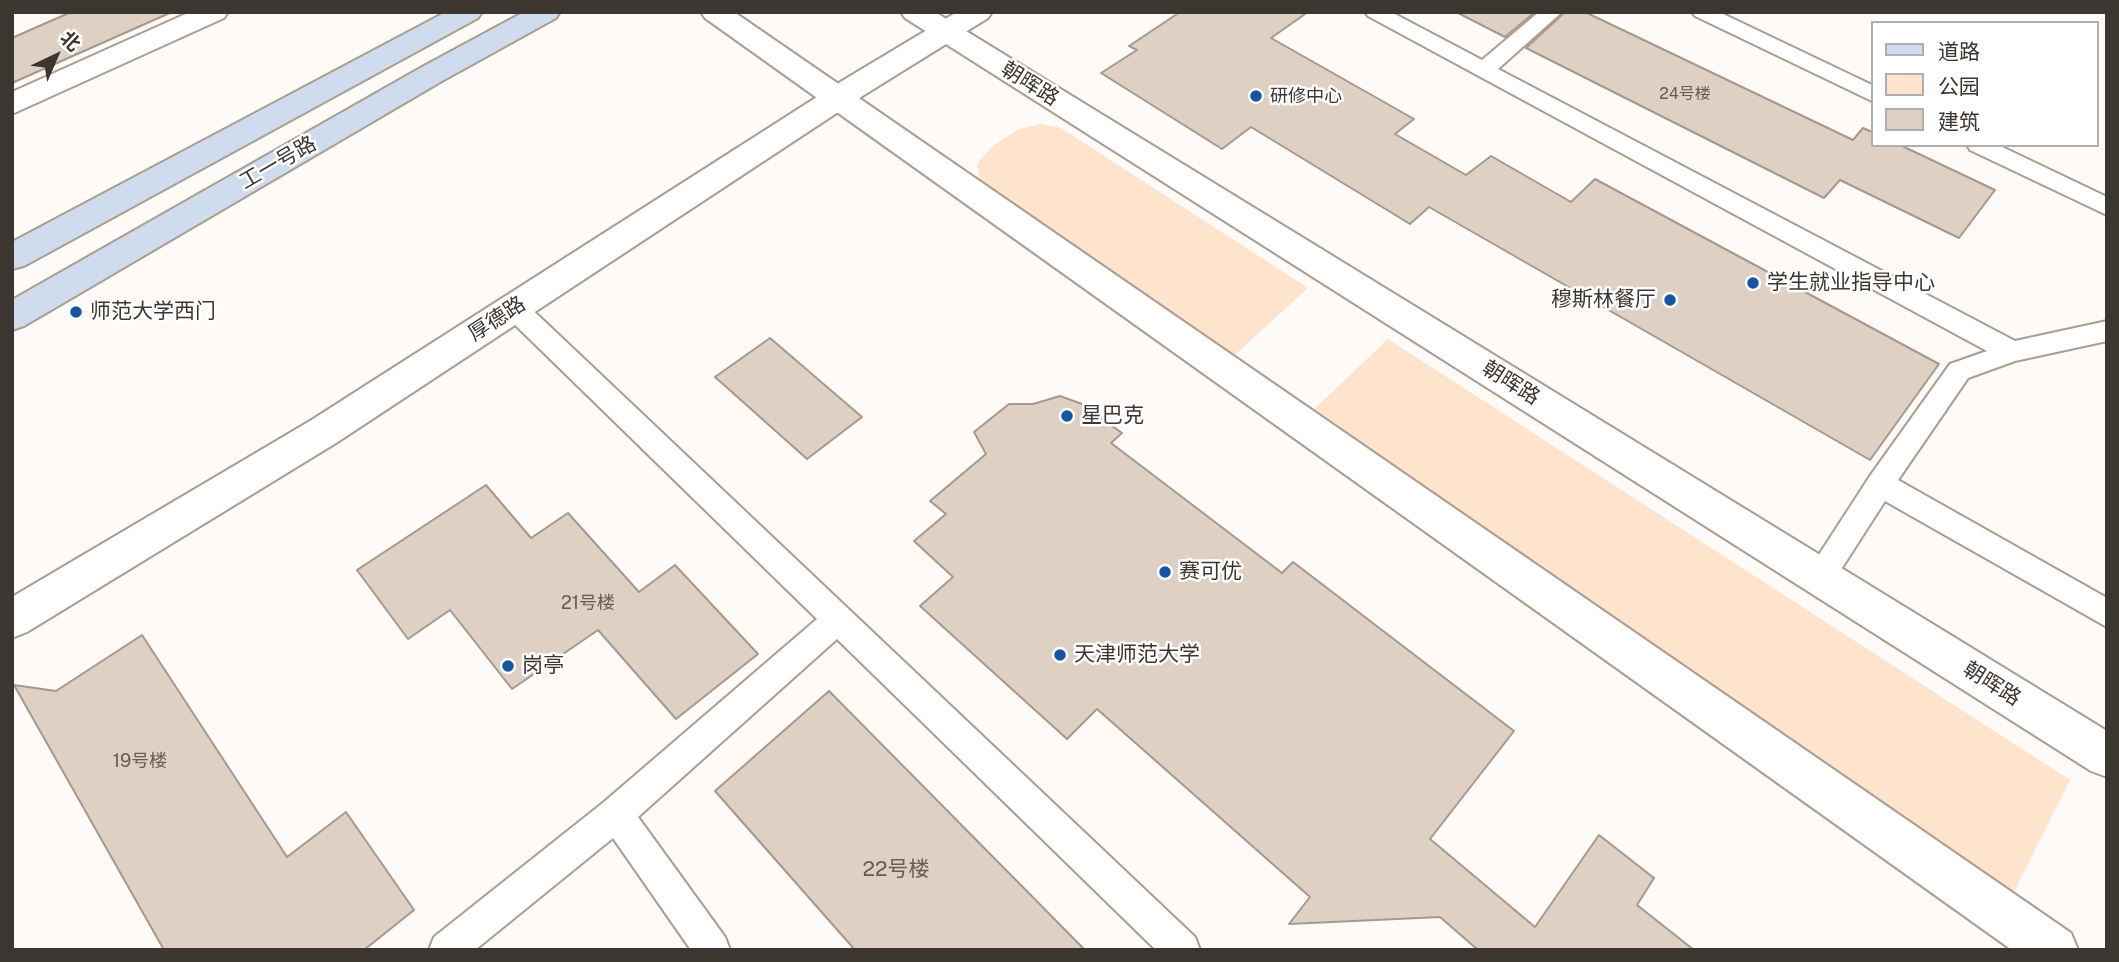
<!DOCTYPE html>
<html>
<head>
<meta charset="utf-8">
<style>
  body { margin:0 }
  #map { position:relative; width:2119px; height:962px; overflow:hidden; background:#fdfaf7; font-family:"Public Sans","Noto Sans SC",sans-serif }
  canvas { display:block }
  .frame { position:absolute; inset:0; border:14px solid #3c3631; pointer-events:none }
  .legend { position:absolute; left:1871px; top:21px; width:228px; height:126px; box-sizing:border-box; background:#fff; border:2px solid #b1afad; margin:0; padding:9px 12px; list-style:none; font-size:21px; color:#3c3631 }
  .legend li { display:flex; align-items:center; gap:14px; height:35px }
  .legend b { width:35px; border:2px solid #b1afad }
  .north { position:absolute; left:21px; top:21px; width:70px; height:70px; -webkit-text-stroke:5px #fff; paint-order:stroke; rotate:44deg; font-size:19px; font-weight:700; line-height:28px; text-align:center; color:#3c3631 }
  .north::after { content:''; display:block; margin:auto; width:24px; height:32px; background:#3c3631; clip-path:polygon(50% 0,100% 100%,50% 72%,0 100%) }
</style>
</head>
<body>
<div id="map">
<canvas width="2119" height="962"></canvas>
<div class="frame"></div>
<ul class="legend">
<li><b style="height:9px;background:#cfdced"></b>道路</li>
<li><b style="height:19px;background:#fee4cc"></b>公园</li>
<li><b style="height:19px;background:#ded0c2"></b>建筑</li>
</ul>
<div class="north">北</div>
</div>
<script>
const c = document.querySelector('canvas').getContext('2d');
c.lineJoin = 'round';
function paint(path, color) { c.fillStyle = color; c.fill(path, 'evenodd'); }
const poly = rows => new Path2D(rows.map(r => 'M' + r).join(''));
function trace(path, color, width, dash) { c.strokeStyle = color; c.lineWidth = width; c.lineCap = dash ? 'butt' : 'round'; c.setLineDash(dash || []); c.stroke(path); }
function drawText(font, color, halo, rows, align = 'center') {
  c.font = font + ' "Public Sans","Noto Sans SC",sans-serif'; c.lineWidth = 5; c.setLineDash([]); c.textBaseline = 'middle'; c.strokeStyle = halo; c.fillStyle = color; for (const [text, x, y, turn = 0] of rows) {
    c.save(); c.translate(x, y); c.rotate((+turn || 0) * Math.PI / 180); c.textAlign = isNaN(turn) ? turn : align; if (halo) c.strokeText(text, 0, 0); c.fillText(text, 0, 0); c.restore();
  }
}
const green = poly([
  [1041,124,1061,128,1308,288,1228,361,980,184,977,164,994,145,1019,129],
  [1388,339,2070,780,2011,898,1311,412]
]);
const building = poly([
  [71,12,172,12,12,83,12,38,71,12],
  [1180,12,1308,12,1271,38,1414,119,1395,134,1466,175,1491,156,1571,202,1595,179,1939,364,1870,460,1429,207,1410,224,1251,127,1222,149,1101,73,1137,50,1129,46,1180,12],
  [1456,12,1535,12,1505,37,1456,12],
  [1565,12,1585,12,1853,140,1863,128,1872,132,1872,145,1900,145,1995,190,1959,238,1840,180,1824,198,1526,48,1565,12],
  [770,338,862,417,807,459,715,377,770,338],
  [1060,396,1082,404,1122,433,1111,443,1282,573,1293,562,1514,731,1430,839,1535,927,1599,835,1654,878,1637,905,1694,950,1478,950,1440,917,1289,924,1310,897,1097,709,1067,739,920,606,953,577,914,541,946,514,930,501,986,454,974,432,1009,404,1033,404,1060,396],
  [486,485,531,538,568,513,639,592,675,565,758,654,676,719,598,630,512,689,450,610,408,639,357,570,486,485],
  [142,635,287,857,346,812,414,910,364,950,164,950,14,685,56,691,142,635],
  [829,691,1085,950,855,950,715,791,829,691]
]);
const service = poly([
  [1365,12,1391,12,1482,60,1539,12,1562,12,1498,69,2015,341,2107,321,2107,341,2015,361,1968,378,1898,480,2107,598,2107,627,1885,501,1831,585,1821,589,1811,585,1806,576,1811,567,1870,476,1950,364,1987,351,1368,16,1365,12],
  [1692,12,1719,12,1872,85,1872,101,1695,16,1692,12],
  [1967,145,1998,145,2107,197,2107,215,1970,150,1967,145],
  [514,298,523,301,1195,937,1200,950,1156,950,837,639,638,817,725,937,730,950,691,950,613,838,475,950,429,950,434,937,604,802,817,619,505,315,501,308,505,301,514,298]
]);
const minor = poly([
  [190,12,228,12,224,18,12,114,12,92,190,12],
  [957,12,992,12,988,18,864,95,336,443,27,632,12,638,12,597,310,421,842,81,957,12]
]);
const tertiary = poly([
  [701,12,734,12,2071,933,2078,950,2012,950,705,18,701,12],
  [901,12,935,12,2107,731,2107,777,2091,771,905,18,901,12]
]);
const secondary = poly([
  [446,12,482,12,478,18,24,266,12,269,12,242,446,12],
  [524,12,560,12,556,18,442,81,24,326,12,330,12,300,422,67,524,12]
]);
const markers = [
  [1256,96,7,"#1356a6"],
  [1753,283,7,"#1356a6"],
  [1670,300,7,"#1356a6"],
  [76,312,7,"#1356a6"],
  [1067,416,7,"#1356a6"],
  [1165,572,7,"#1356a6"],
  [1060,655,7,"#1356a6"],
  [508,666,7,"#1356a6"]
];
const farNumbernames = [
  ["24号楼",1685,94]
];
const farPoinames = [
  ["研修中心",1270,96]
];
const numberNames = [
  ["21号楼",588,603],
  ["19号楼",140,761]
];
const streetNames = [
  ["朝晖路",1030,84,32],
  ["工一号路",278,163,-30],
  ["厚德路",497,319,-33],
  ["朝晖路",1511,383,32],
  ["朝晖路",1992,684,32]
];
const poiNames = [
  ["学生就业指导中心",1767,283],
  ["穆斯林餐厅",1656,300,"right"],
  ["师范大学西门",90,312],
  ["星巴克",1081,416],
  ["赛可优",1179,572],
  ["天津师范大学",1074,655],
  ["岗亭",522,666]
];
const nearNumbernames = [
  ["22号楼",896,870]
];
paint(green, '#fee4cc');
paint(building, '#ded0c2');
trace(building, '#a6988c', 2);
trace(service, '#ab9d90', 4);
trace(minor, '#ab9d90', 4);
trace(tertiary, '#ab9d90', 4);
trace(secondary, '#ab9d90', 4);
paint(service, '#fff');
paint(minor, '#fff');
paint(tertiary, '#fff');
paint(secondary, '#cfdced');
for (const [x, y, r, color] of markers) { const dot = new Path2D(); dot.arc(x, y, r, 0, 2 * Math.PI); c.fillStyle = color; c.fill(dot); trace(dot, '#fff', 2.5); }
drawText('16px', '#645c55', null, farNumbernames);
drawText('18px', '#3c3631', '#fff', farPoinames, 'left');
drawText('18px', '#645c55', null, numberNames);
drawText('21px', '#3c3631', '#fff', streetNames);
drawText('21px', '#3c3631', '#fff', poiNames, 'left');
drawText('21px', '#645c55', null, nearNumbernames);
</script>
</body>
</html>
